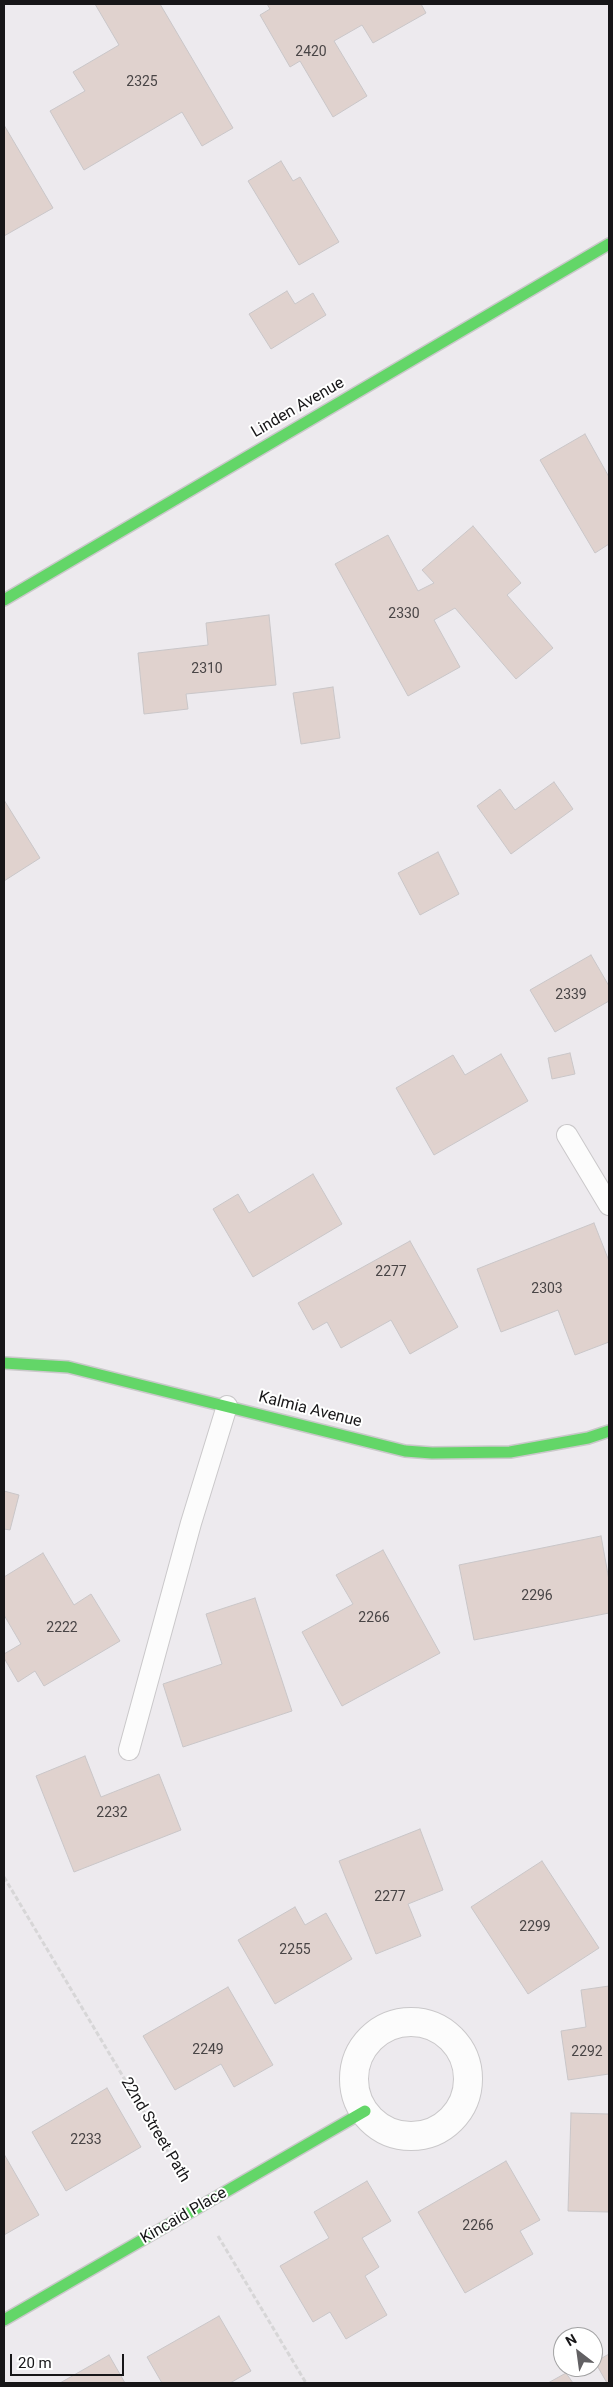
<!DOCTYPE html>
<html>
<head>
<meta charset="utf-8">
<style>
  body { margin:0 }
  #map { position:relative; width:613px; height:2387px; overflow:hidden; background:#edeaee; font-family:Roboto,sans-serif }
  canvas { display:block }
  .frame { position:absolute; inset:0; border:5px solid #171618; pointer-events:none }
  .north { position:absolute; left:553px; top:2327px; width:50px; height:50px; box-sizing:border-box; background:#fff; border:1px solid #a2a2a3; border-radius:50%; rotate:330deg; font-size:14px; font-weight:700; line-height:20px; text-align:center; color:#171618 }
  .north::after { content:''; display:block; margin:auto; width:18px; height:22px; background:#626063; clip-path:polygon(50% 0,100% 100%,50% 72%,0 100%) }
  .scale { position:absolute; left:10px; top:2354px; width:114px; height:22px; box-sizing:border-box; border:2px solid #171618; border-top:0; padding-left:6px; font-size:15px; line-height:18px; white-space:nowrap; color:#171618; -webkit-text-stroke:4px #fff; paint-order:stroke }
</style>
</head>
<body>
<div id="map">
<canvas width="613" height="2387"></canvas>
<div class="frame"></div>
<div class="north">N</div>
<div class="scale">20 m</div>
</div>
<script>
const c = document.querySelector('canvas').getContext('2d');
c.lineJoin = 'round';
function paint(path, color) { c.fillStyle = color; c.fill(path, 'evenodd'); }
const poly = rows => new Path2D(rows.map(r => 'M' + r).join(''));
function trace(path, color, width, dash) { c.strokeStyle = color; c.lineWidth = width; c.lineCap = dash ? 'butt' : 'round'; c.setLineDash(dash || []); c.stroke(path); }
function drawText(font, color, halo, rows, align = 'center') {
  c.font = font + ' Roboto,sans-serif'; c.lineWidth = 4; c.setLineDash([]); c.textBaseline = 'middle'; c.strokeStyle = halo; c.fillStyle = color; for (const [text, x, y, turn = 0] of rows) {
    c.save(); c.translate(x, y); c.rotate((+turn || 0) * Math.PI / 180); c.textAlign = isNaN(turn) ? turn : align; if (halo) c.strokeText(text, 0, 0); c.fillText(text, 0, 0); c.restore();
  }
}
const building = poly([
  [95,4,160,4,233,128,202,146,182,112,84,170,50,111,85,91,73,72,119,45,95,4],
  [267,4,421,4,426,13,373,43,362,25,334,41,367,96,333,117,300,61,290,67,260,15,270,9,267,4],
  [4,125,53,208,4,236,4,125],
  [281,161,293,181,300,177,339,242,299,265,248,181,281,161],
  [287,291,295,304,313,293,326,315,271,349,249,314,287,291],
  [585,434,609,477,609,544,595,553,540,460,585,434],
  [473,526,521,583,507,595,553,648,516,679,455,608,434,620,460,667,408,696,335,564,388,535,418,591,434,583,422,570,473,526],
  [269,615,276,685,186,694,188,709,144,714,138,653,208,645,206,623,269,615],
  [333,687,340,738,301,744,293,693,333,687],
  [554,782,573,809,511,854,477,806,500,789,515,810,554,782],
  [4,800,40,858,4,881,4,800],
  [438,852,459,894,420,915,398,873,438,852],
  [591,955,609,986,609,1001,555,1032,530,990,591,955],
  [570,1053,575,1074,552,1079,548,1058,570,1053],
  [501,1054,528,1101,434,1155,396,1088,453,1055,465,1075,501,1054],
  [313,1174,342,1224,253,1277,213,1209,238,1194,249,1213,313,1174],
  [594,1223,609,1261,609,1342,575,1355,558,1310,501,1332,477,1269,594,1223],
  [410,1241,458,1327,410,1354,391,1320,341,1348,327,1322,313,1330,298,1303,410,1241],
  [4,1491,19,1495,10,1530,4,1529,4,1491],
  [601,1536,609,1580,609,1613,474,1640,459,1565,601,1536],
  [383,1550,440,1653,342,1706,302,1632,353,1604,336,1575,383,1550],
  [43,1553,74,1605,91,1594,120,1641,44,1686,35,1671,18,1682,4,1658,4,1654,21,1644,4,1615,4,1577,43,1553],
  [255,1598,292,1711,183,1747,163,1684,222,1664,206,1614,255,1598],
  [85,1756,101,1797,159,1774,181,1830,74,1872,36,1776,85,1756],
  [420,1829,443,1890,408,1904,421,1936,376,1954,339,1861,420,1829],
  [542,1861,599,1948,528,1994,471,1907,542,1861],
  [295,1907,305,1925,326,1913,352,1959,275,2004,238,1940,295,1907],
  [609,1986,609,2074,568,2080,561,2031,586,2027,581,1990,609,1986],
  [228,1987,273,2065,234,2087,221,2064,175,2090,143,2036,228,1987],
  [107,2088,141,2147,66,2191,32,2132,107,2088],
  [571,2113,609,2114,609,2212,568,2211,571,2113],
  [4,2154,39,2215,4,2235,4,2154],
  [506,2161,540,2220,520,2231,533,2254,465,2293,418,2212,506,2161],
  [367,2181,391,2221,362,2238,379,2267,365,2276,387,2315,346,2339,330,2312,313,2322,280,2266,329,2238,314,2212,367,2181],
  [219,2316,251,2371,230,2383,162,2383,147,2357,219,2316],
  [609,2354,609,2383,607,2383,595,2362,609,2354],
  [109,2355,125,2383,60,2383,109,2355],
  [566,2373,573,2383,548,2383,566,2373]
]);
const path = poly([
  [4,1877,183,2177],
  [218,2236,306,2383]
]);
const lane = poly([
  [567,1135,609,1205],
  [129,1750,191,1523,227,1406]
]);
const street = poly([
  '354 2079a57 57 0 1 1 114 0a57 57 0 1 1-114 0Z'
]);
const fast = poly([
  [4,600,609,244],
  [4,1363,68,1367,405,1451,432,1453,510,1452,588,1438,609,1431],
  [4,2320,365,2111]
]);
const numberNames = [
  ["2420",311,52],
  ["2325",142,82],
  ["2330",404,614],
  ["2310",207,669],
  ["2339",571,995],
  ["2277",391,1272],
  ["2303",547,1289],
  ["2296",537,1596],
  ["2266",374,1618],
  ["2222",62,1628],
  ["2232",112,1813],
  ["2277",390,1897],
  ["2299",535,1927],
  ["2255",295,1950],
  ["2249",208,2050],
  ["2292",587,2052],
  ["2233",86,2140],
  ["2266",478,2226]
];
const streetNames = [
  ["Linden Avenue",298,408,-30],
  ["Kalmia Avenue",310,1410,14],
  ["22nd Street Path",155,2130,59],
  ["Kincaid Place",184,2216,-30]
];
paint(building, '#e0d2ce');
trace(building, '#c9c6c8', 1);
trace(lane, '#cac8ca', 22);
trace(street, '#cac8ca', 30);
trace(fast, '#cac8ca', 14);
trace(path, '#d7d6d7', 3, [5, 2.5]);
trace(lane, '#fcfcfc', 20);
trace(street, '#fcfcfc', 28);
trace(fast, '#63d668', 11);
drawText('14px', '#494546', null, numberNames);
drawText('16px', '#171618', '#fff', streetNames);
</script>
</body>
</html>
